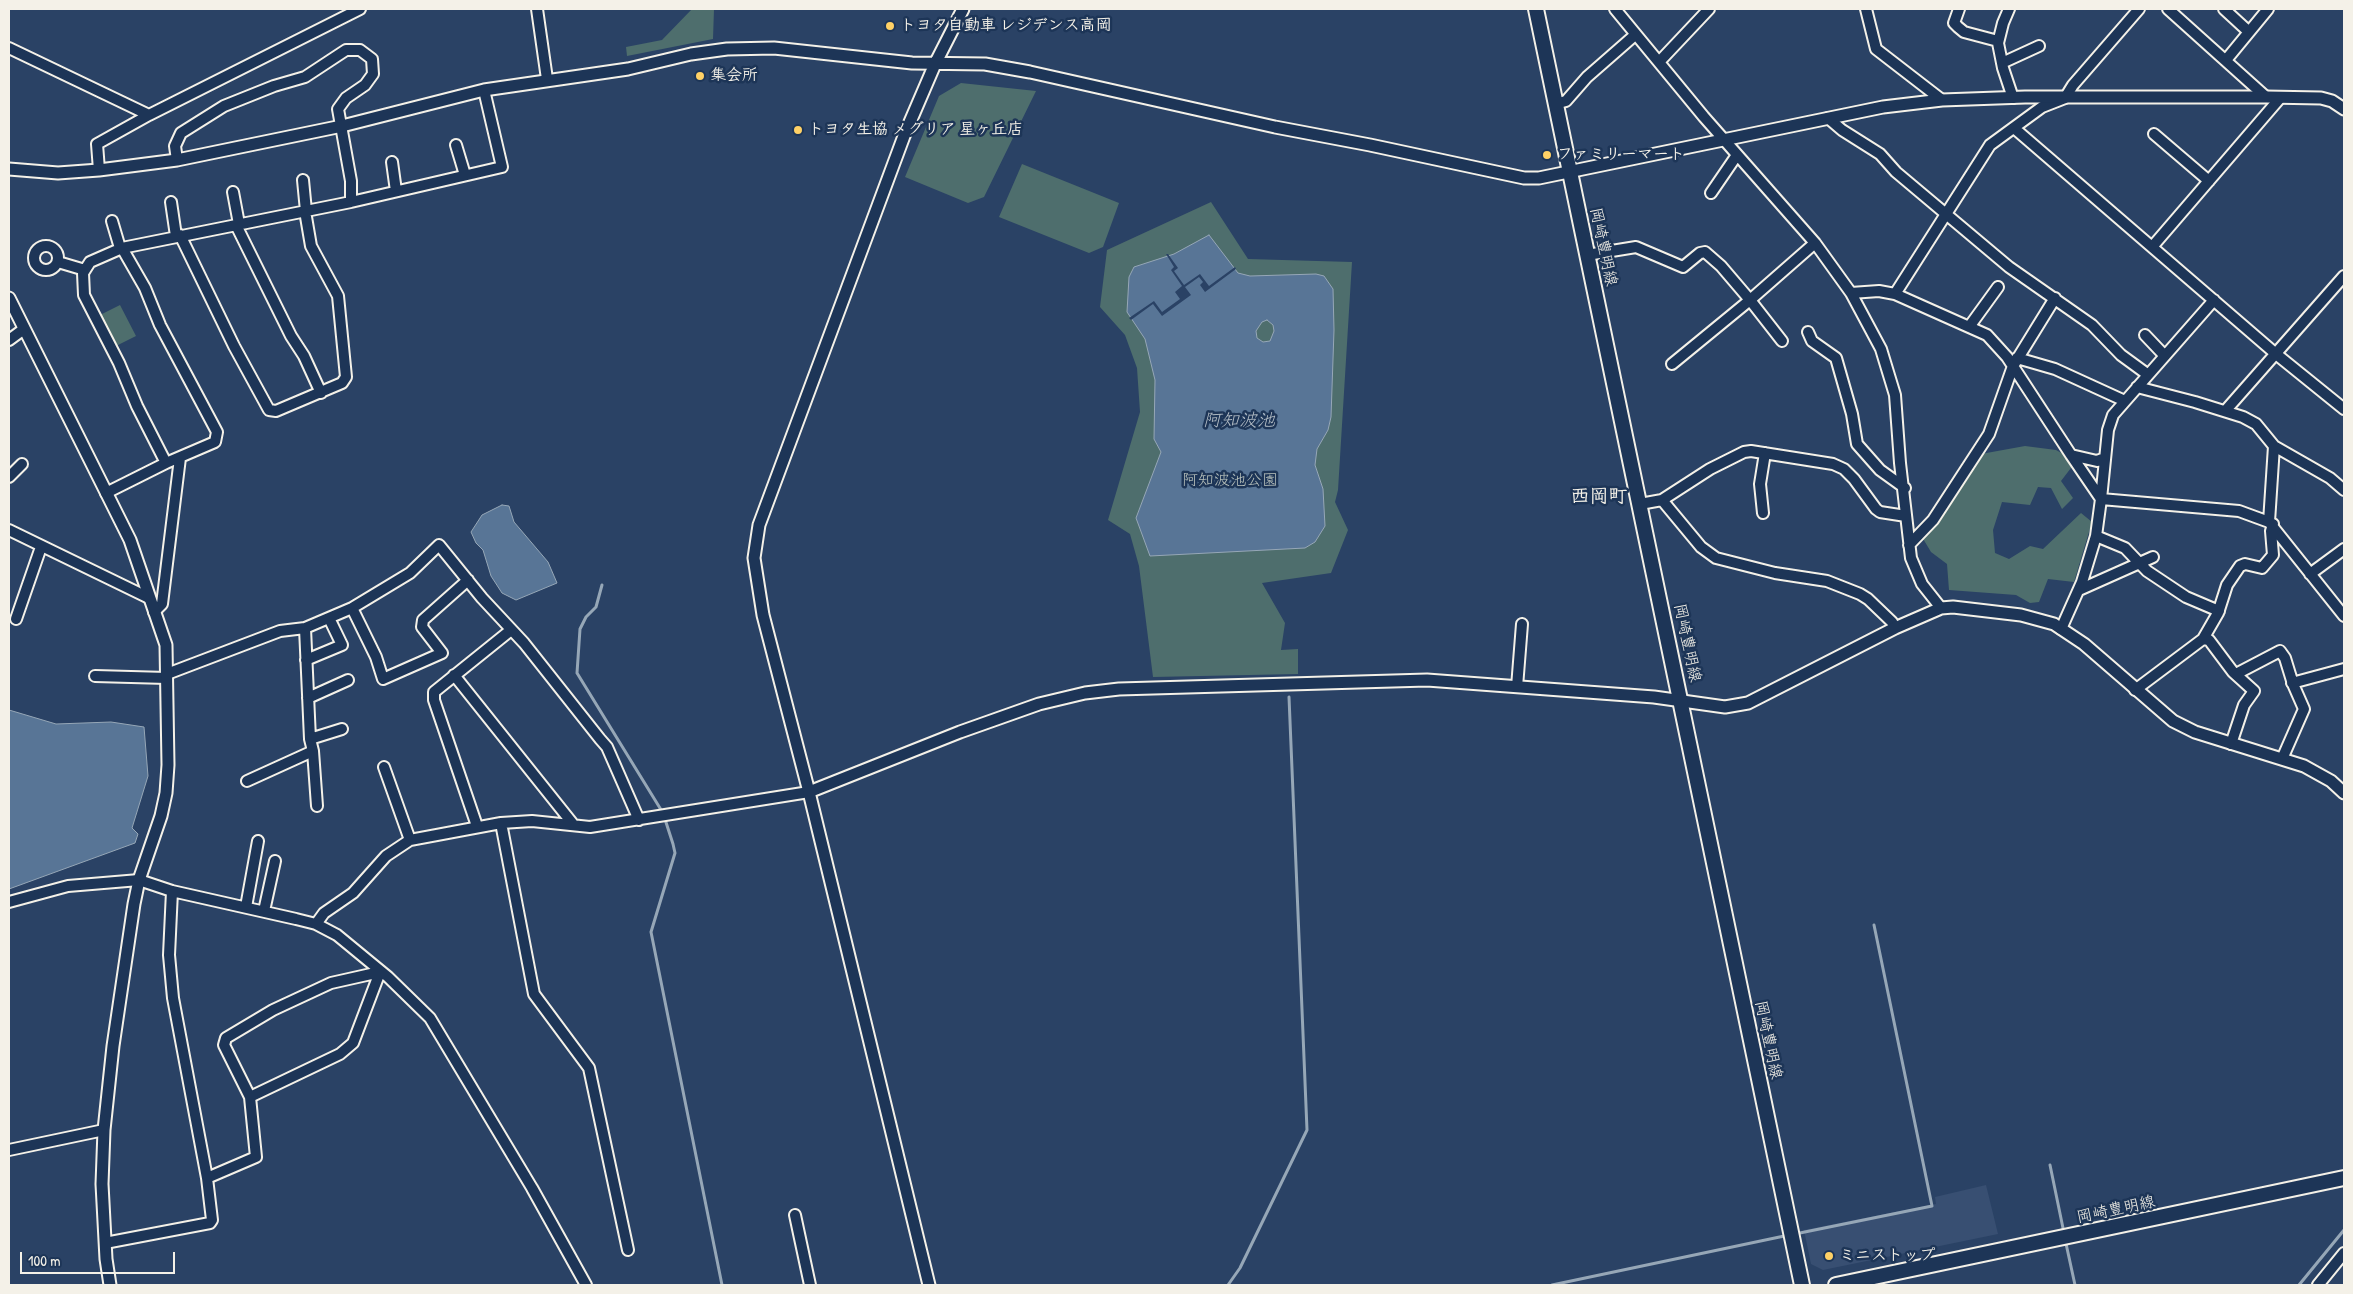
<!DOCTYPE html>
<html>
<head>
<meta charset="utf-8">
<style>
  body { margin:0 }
  #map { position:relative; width:2353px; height:1294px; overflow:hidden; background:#2a4265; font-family:"Patrick Hand",sans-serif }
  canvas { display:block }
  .frame { position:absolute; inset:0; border:10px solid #f4f1e8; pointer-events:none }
  .scale { position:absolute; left:20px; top:1252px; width:155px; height:22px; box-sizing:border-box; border:2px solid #f4f1e8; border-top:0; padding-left:6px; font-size:15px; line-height:18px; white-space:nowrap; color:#f4f1e8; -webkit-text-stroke:4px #1d3557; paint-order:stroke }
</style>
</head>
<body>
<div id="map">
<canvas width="2353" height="1294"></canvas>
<div class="frame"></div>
<div class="scale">100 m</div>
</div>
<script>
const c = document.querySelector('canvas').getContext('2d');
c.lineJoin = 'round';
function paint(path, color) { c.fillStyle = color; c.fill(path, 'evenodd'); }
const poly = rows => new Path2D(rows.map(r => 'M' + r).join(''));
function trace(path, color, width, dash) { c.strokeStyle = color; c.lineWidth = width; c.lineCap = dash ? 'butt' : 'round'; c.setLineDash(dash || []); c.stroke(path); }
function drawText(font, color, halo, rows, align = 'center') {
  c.font = font + ' "Patrick Hand","Klee One",sans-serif'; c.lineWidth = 5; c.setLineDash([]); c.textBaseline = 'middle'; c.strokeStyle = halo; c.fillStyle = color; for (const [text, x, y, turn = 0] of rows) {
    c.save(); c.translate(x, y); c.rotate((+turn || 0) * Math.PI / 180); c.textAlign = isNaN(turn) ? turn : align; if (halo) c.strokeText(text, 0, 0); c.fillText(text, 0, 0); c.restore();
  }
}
const built = poly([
  [1986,1185,1998,1234,1823,1270,1811,1264,1804,1230,1936,1204,1935,1197]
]);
const green = poly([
  [692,9,714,9,713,39,627,56,626,47,662,40],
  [961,83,1036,91,984,197,968,203,905,177,939,96],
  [1022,164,1119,203,1103,247,1089,253,999,217],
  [1211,202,1248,259,1352,262,1338,490,1335,502,1348,530,1331,573,1262,583,1285,623,1281,650,1298,649,1298,674,1153,677,1139,566,1130,534,1108,520,1140,412,1137,368,1125,335,1100,307,1107,250],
  [120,305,136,336,116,346,100,315],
  [2025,446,2056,450,2069,457,2074,464,2061,481,2073,498,2062,509,2051,488,2038,487,2030,505,2002,502,1993,530,1995,553,2009,559,2030,546,2043,549,2081,513,2092,522,2074,582,2048,579,2039,602,2030,603,2016,595,1949,590,1947,564,1931,552,1922,537,1981,454]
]);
const water = poly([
  [1209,235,1238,273,1250,276,1316,274,1324,276,1333,289,1334,330,1331,417,1328,430,1317,449,1315,465,1323,489,1325,526,1315,542,1305,548,1150,556,1136,518,1161,452,1154,439,1155,380,1145,339,1127,312,1129,277,1134,267,1174,254,1209,235],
  [1267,320,1273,325,1274,331,1270,341,1263,342,1257,338,1256,331,1262,322,1267,320],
  [502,505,509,506,514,522,548,562,557,583,516,600,502,593,491,576,483,550,476,543,471,532,482,515,502,505],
  [9,710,56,724,111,722,144,727,148,776,132,828,138,834,135,843,9,889,9,710]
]);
const pier = poly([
  [1166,254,1168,254,1178,268,1174,271,1184,285,1200,274,1209,286,1235,267,1236,269,1205,292,1200,285,1203,282,1199,277,1185,287,1191,295,1162,316,1153,304,1131,320,1129,318,1154,301,1162,312,1180,299,1175,292,1182,286,1171,270,1174,267]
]);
const stream = poly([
  [602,585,596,607,586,617,580,629,577,673,663,813,673,844,675,853,651,932,722,1285],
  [2050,1165,2064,1233],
  [1795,1234,1932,1206,1874,925],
  [2065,1239,2075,1285],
  [1228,1285,1240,1268,1307,1130,1289,697],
  [1552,1285,1789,1235],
  [2299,1285,2344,1230]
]);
const minor = poly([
  [537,9,547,79],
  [1615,9,1704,117,1815,243,1851,293,1881,349,1895,395,1900,463,1911,558,1922,584,1941,608],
  [1866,9,1876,49,1942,100],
  [1959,9,1954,23,1958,27,1964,32,1998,41],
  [2009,9,2003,23,1998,43,2003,68,2013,98],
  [2168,9,2266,97],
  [2224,9,2249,32],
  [9,48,149,115],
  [2226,60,2268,9],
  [1659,62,1709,9],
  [2002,63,2039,46],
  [1555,104,1566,101,1587,77,1635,35],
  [1828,118,1842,130,1880,154,1896,172,2009,267,2092,325,2121,355,2147,374],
  [2014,128,2276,354,2344,409],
  [2154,134,2209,181],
  [456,145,465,175],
  [177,160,175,146,181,133,224,106,274,86,305,77,346,50,360,50,372,59,373,74,365,85,346,98,338,109,351,181,351,202],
  [392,162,396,191],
  [99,170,97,144,149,115,360,9],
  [303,180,306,211],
  [233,192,239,224],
  [1711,193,1737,155],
  [171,202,176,236],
  [112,221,120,248],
  [236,225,291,336,304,356,321,393],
  [180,235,234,346,269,410,276,411,342,383,346,377,338,296,311,246,305,211],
  '34 258a12 12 0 1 1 24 0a12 12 0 1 1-24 0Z',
  [2152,247,2281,97],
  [1587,255,1636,247,1683,267,1700,253,1705,252,1721,266,1750,300,1672,364],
  [58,262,85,270],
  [1851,293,1879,291,1895,294,1987,335,2007,357,2071,455,2097,461,2105,458],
  [1895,294,1990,145,2042,107,2065,98,2073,85,2139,9],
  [2214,300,2113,415,2108,430,2101,499,2239,511,2269,522,2344,616],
  [1969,327,1998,287],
  [1808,332,1812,341,1836,358,1852,414,1857,444,1880,470,1905,488],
  [2145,335,2164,355],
  [9,340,24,329],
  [1782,341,1750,300,1815,243],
  [2017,358,2055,369,2125,401],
  [2137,387,2195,402,2243,417,2256,424,2274,446,2330,478,2344,490],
  [2226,410,2344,276],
  [2071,455,2101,499,2096,536],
  [166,463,137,406,119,363,84,295,83,273,90,262,122,248,351,202,502,167,484,90],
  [9,477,22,464],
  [106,493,166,463,215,442,217,432,160,325,145,288,122,248],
  [1662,500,1701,547,1716,558,1775,573,1827,581,1860,594,1868,599,1892,622,1895,628],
  [1640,504,1662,500,1710,469,1744,452,1751,451,1833,464,1844,469,1854,479,1876,509,1880,512,1906,516],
  [1763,513,1760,484,1765,453],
  [2269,522,2274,446],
  [9,530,149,598],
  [1909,545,1933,520,1989,434,2013,366,2055,298],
  [2310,574,2344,549],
  [2079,590,2153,557],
  [352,608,376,657,383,679,442,653,422,627,423,620,468,580],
  [154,612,162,604,180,458],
  [16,619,41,547],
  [305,628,310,739,313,751,317,806],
  [2061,629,2082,582,2096,536,2125,548,2147,571,2186,597,2219,611],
  [2203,639,2218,613,2227,585,2240,566,2245,564,2262,568,2273,555,2271,531,2273,524],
  [306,660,342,645,329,618],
  [167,674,280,631,305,628,352,608,410,573,439,545,482,598,524,643,600,739,607,747,639,820],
  [2236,674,2280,651,2285,658,2293,684,2304,709,2282,759],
  [454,675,573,824],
  [95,676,167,678],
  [2292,683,2344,669],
  [1517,687,1522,624],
  [2135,690,2203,639,2209,640,2233,672,2254,691,2244,705,2231,744],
  [308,698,348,680],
  [310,739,342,729],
  [384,767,410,840],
  [247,781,313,751],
  [501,823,534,994,589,1068,628,1250],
  [477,826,434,700,434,692,511,630],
  [9,902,68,886,139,880,172,891,296,919,316,924,337,935,388,977,430,1018,532,1188,586,1285],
  [246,907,258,841],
  [264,911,275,861],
  [316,924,324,913,353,893,386,856,410,840,501,823,532,821,590,827,809,792],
  [250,1097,224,1045,226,1038,273,1010,331,983,380,972],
  [9,1150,104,1130],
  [207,1178,256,1157,250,1097,340,1054,353,1043,380,972],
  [795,1215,810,1285],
  [105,1243,210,1223,212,1220,207,1178,173,998,169,955,172,891],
  [2318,1285,2344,1253]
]);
const tertiary = poly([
  [9,169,58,173,99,170,177,160,342,126,484,90,628,69,691,54,727,49,774,48,912,63,985,64,1030,72,1275,127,1370,145,1524,178,1539,178,1883,107,1942,100,2025,97,2266,97,2321,98,2332,101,2344,109],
  [9,298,130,540,166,645,168,765,166,793,161,816,139,880,134,904,113,1046,104,1130,102,1184,106,1259,110,1285],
  [809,792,960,732,1039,704,1085,693,1119,689,1427,680,1654,697,1725,707,1748,703,1895,628,1941,608,1953,607,2021,615,2054,624,2084,644,2173,721,2195,732,2304,766,2331,781,2344,793],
  [929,1285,809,792,763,615,754,558,759,525,904,136,935,64,963,9]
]);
const secondary = poly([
  [1536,9,1802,1285],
  [1836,1285,2344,1178]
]);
const markers = [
  [890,26,5,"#ffd166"],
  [700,76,5,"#ffd166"],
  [798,130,5,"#ffd166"],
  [1547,155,5,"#ffd166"],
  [1829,1256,5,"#ffd166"]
];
const poiNames = [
  ["トヨタ自動車 レジデンス高岡",900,26],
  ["集会所",710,76],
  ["トヨタ生協 メグリア 星ヶ丘店",808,130],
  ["ファミリーマート",1557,155],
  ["ミニストップ",1839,1256]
];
const streetNames = [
  ["岡崎豊明線",1603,247,78],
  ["岡崎豊明線",1687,643,78],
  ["岡崎豊明線",1768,1040,78],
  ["岡崎豊明線",2116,1210,-12]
];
const parkNames = [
  ["阿知波池公園",1230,481]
];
const waterNames = [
  ["阿知波池",1239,421]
];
const quarterNames = [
  ["西岡町",1599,497]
];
paint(built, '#384f72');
paint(green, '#4e6e6d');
paint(water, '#587596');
trace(water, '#96a7b7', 1);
paint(pier, '#2a4265');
trace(stream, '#96a7b7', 3);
trace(minor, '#f4f1e8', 14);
trace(tertiary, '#f4f1e8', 15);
trace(secondary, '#f4f1e8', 18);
trace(minor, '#1d3557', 10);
trace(tertiary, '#1d3557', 11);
trace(secondary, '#1d3557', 14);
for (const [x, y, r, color] of markers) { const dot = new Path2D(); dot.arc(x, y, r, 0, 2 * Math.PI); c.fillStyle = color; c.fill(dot); trace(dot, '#1d3557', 2); }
drawText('bold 16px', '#f4f1e8', '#1d3557', poiNames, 'left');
drawText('16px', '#f4f1e8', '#1d3557', streetNames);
drawText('16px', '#bac3bd', '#1d3557', parkNames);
drawText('italic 18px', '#b6bfc7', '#1d3557', waterNames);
drawText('bold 19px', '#f4f1e8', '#1d3557', quarterNames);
</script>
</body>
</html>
